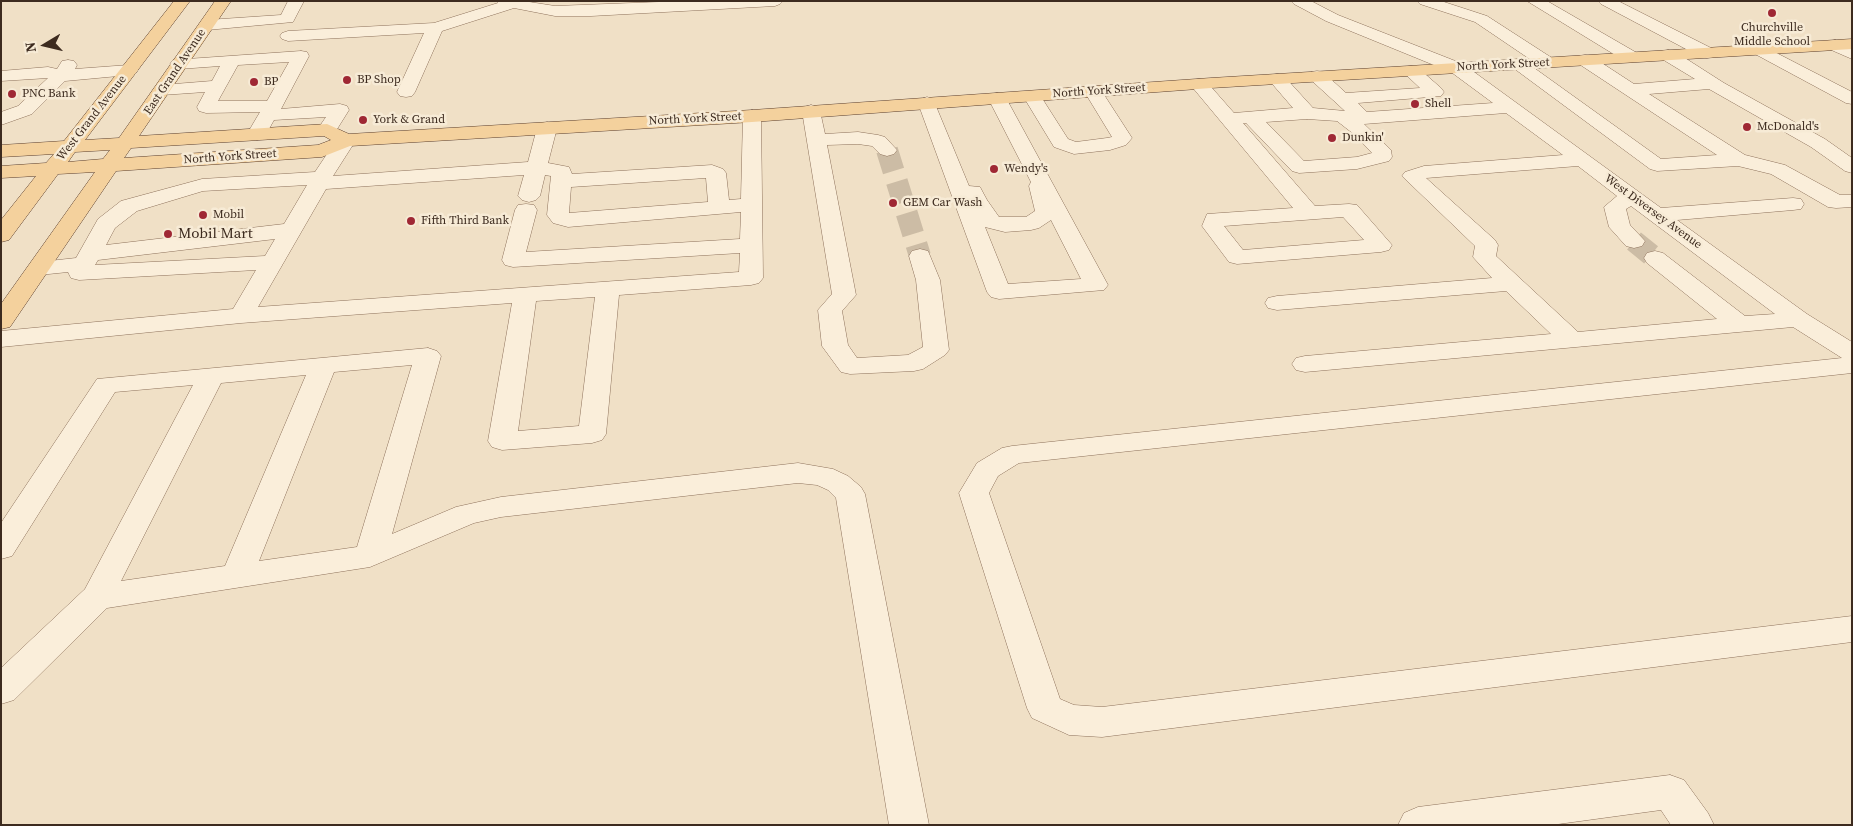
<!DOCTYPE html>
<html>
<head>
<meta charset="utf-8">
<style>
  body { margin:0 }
  #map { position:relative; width:1853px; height:826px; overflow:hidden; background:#f0e0c6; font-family:"Source Serif 4",serif }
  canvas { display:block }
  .frame { position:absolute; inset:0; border:2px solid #3d2b1f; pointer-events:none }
  .north { position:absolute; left:20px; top:20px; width:50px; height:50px; -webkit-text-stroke:4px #f7ebd6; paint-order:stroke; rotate:261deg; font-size:14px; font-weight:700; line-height:20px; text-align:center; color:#3d2b1f }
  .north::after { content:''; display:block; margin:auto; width:18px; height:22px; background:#3d2b1f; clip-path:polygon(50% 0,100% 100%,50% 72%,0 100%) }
</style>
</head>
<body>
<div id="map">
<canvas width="1853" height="826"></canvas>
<div class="frame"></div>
<div class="north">N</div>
</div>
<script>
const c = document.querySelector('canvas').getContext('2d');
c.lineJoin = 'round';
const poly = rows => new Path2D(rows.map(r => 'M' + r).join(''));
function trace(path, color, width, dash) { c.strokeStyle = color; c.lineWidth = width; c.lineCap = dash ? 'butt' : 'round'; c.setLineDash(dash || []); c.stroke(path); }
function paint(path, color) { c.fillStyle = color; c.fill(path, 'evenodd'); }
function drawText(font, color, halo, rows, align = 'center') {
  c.font = font + ' "Source Serif 4",serif'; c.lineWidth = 5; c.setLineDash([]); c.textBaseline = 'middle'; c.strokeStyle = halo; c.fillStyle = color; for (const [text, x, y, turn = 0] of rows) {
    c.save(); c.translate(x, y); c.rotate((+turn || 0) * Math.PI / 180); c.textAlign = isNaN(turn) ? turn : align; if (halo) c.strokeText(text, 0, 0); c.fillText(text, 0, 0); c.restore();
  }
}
const minorTunnel = poly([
  [887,150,920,256],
  [1634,241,1655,258]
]);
const minor = poly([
  [288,1,304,1,293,22,207,30,201,28,199,25,201,22,207,20,281,15,288,1],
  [496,1,523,1,555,6,685,1,783,1,780,4,775,6,591,16,555,16,514,8,442,31,415,92,412,96,406,97,400,96,397,92,424,33,288,41,282,39,280,36,282,33,288,31,434,23,498,3,496,1],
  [1291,1,1311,1,1338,15,1463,64,1661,208,1793,198,1801,199,1804,204,1801,209,1793,210,1677,220,1807,314,1852,342,1852,373,1019,463,998,476,989,493,1060,699,1074,705,1102,707,1852,616,1852,642,1102,737,1069,735,1032,718,1027,708,959,493,977,463,1002,448,1012,446,1842,358,1793,327,1305,372,1296,370,1292,364,1296,358,1305,356,1551,334,1506,291,1277,310,1268,308,1265,303,1268,298,1277,296,1492,278,1473,257,1475,246,1402,176,1405,172,1424,166,1563,155,1506,113,1364,124,1391,150,1392,157,1389,161,1357,169,1299,173,1292,171,1246,123,1243,123,1315,206,1349,204,1357,205,1392,245,1389,250,1381,252,1237,264,1229,262,1202,226,1207,214,1293,208,1193,88,1190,84,1193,80,1199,79,1205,80,1234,113,1293,108,1268,79,1271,75,1277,74,1283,75,1313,108,1345,111,1311,80,1308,76,1311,72,1317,71,1323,72,1346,93,1420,88,1402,71,1405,67,1411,66,1417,67,1441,88,1444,92,1441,96,1358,103,1367,112,1493,103,1451,72,1326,21,1294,4,1291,1],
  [1307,119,1337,121,1355,135,1372,153,1357,157,1304,161,1266,122,1307,119],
  [1578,166,1617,196,1604,207,1609,227,1626,246,1634,248,1642,246,1645,241,1630,225,1626,209,1631,206,1775,314,1745,316,1663,253,1655,251,1647,253,1644,258,1647,263,1717,319,1578,332,1496,256,1498,245,1495,240,1426,178,1578,166],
  [1343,217,1364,240,1243,250,1224,226,1343,217],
  [1417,1,1441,1,1487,16,1552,58,1555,62,1552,66,1546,67,1540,66,1475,22,1420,4,1417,1],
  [1527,1,1547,1,1637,53,1640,57,1637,61,1631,62,1625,61,1527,1],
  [1598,1,1618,1,1713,49,1715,53,1713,57,1707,58,1701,57,1601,4,1598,1],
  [1835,40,1852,47,1852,59,1829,49,1827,45,1829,41,1835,40],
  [1761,45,1852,92,1852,104,1846,103,1755,54,1753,50,1755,46,1761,45],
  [1668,50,1674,51,1724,83,1825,139,1852,158,1852,173,1845,171,1811,147,1709,89,1649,94,1745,155,1785,165,1840,195,1852,195,1852,207,1836,208,1828,207,1771,174,1738,166,1657,171,1650,169,1508,64,1511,60,1517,59,1523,60,1661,159,1717,155,1579,64,1576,60,1579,56,1585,55,1591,56,1634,84,1695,79,1662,59,1660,55,1662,51,1668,50],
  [301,51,307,52,309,56,281,109,340,104,347,106,349,110,334,134,327,136,320,134,317,130,326,117,274,120,264,138,257,140,250,138,247,134,260,112,206,113,199,111,197,107,205,92,162,95,156,94,153,90,156,86,162,85,212,81,220,66,179,69,173,68,170,64,173,60,301,51],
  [289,62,267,101,218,101,238,65,289,62],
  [68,60,74,61,77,65,75,69,129,65,135,66,138,70,135,74,129,75,65,81,32,114,1,125,1,112,18,106,48,78,1,81,1,71,48,67,57,69,62,61,68,60],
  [1093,86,1099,87,1132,138,1126,145,1110,150,1074,154,1054,147,1023,96,1026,92,1032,91,1038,92,1068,139,1076,142,1107,138,1112,137,1084,91,1087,87,1093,86],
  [997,93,1003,94,1006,98,1108,285,1104,290,999,299,991,297,987,292,918,103,921,99,927,97,933,99,969,186,980,187,987,200,999,217,1026,217,1035,211,1029,186,1031,182,988,98,991,94,997,93],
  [1051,220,1081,279,1008,284,985,227,1005,232,1031,230,1039,228,1051,220],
  [811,105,818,107,820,111,825,134,858,132,878,135,885,137,897,150,894,154,887,156,880,154,872,146,858,144,827,145,856,295,842,311,848,345,857,358,908,355,923,347,916,280,909,256,912,251,920,249,928,251,940,280,949,350,945,355,923,369,914,371,850,374,841,372,822,346,818,310,832,294,802,111,804,107,811,105],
  [752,110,759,112,761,116,763,278,759,283,751,285,619,295,606,434,602,440,592,443,502,450,492,447,488,441,512,303,241,323,1,347,1,331,233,309,256,270,79,280,71,278,68,272,39,275,31,273,27,268,31,263,76,258,98,219,121,201,202,179,315,172,339,136,346,134,353,136,356,140,333,176,528,162,537,128,540,124,547,122,554,124,557,128,548,163,569,167,572,174,712,165,723,169,726,173,729,200,741,199,743,116,745,112,752,110],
  [524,175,518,196,522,200,529,202,536,200,540,196,545,175,551,176,547,215,553,223,568,227,741,212,740,239,526,252,537,210,534,205,526,204,518,205,515,210,502,260,505,265,513,267,740,253,739,272,258,307,326,189,524,175],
  [706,178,708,202,569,213,571,187,706,178],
  [307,185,284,224,106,245,115,228,137,211,203,191,307,185],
  [275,239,265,256,95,265,98,260,275,239],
  [595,297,579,426,518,431,536,301,595,297],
  [428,348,437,351,441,356,392,534,456,507,501,497,798,463,833,469,848,476,861,487,865,494,929,825,889,825,836,498,828,490,817,485,798,483,501,517,474,523,370,567,107,608,14,700,1,704,1,668,85,589,193,385,115,392,12,556,1,559,1,523,97,379,428,348],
  [412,365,357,547,259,561,334,372,412,365],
  [306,375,225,566,121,581,221,383,306,375],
  [1670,775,1684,780,1708,813,1714,825,1671,825,1661,810,1551,825,1398,825,1404,813,1418,807,1670,775]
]);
const major = poly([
  [174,1,190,1,85,140,119,138,215,1,231,1,139,136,327,124,349,134,752,110,1211,78,1852,39,1852,49,1211,88,752,122,350,146,322,157,116,171,10,327,1,329,1,304,95,172,58,174,9,240,1,242,1,220,36,176,1,178,1,166,46,163,54,154,1,157,1,145,64,141,174,1],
  [324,136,331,140,318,145,124,158,131,148,324,136],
  [110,150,103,159,68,162,75,152,110,150]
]);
const markers = [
  [1772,13,5,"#9f2834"],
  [347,80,5,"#9f2834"],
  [254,82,5,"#9f2834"],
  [12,94,5,"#9f2834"],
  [1415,104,5,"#9f2834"],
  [363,120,5,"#9f2834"],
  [1747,127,5,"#9f2834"],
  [1332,138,5,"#9f2834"],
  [994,169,5,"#9f2834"],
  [893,203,5,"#9f2834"],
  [203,215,5,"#9f2834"],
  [411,221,5,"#9f2834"],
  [168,234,5,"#9f2834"]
];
const farPoinames = [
  ["Churchville",1772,28,"center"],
  ["Middle School",1772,42,"center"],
  ["BP Shop",357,80],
  ["BP",264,82],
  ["PNC Bank",22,94],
  ["Shell",1425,104],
  ["York & Grand",373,120],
  ["McDonald's",1757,127],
  ["Dunkin'",1342,138],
  ["Wendy's",1004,169],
  ["GEM Car Wash",903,203],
  ["Mobil",213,215],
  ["Fifth Third Bank",421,221]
];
const farStreetnames = [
  ["North York Street",1503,65,-3],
  ["East Grand Avenue",175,72,-56],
  ["North York Street",1099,91,-4],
  ["West Grand Avenue",92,118,-52],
  ["North York Street",695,119,-3],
  ["North York Street",230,157,-4],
  ["West Diversey Avenue",1653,212,36]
];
const poiNames = [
  ["Mobil Mart",178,234]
];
trace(minorTunnel, '#ccbca5', 22, [22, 11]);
trace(minor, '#8d715b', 1);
trace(major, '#5b3f2f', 1);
paint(minor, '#faeeda');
paint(major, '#f4d19d');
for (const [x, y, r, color] of markers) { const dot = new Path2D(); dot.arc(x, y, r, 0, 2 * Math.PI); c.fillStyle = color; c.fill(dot); trace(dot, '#f7ebd6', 2); }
drawText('12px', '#3d2b1f', '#f7ebd6', farPoinames, 'left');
drawText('12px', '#3d2b1f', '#f7ebd6', farStreetnames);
drawText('15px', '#3d2b1f', '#f7ebd6', poiNames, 'left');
</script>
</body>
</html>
